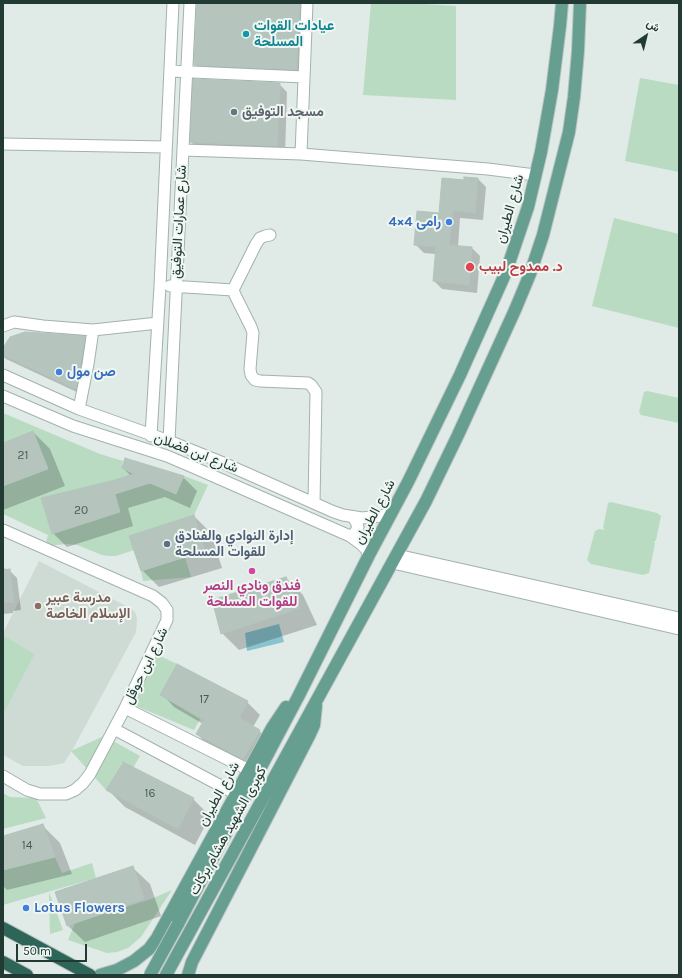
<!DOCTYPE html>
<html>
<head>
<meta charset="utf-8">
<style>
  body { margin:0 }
  #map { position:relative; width:682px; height:978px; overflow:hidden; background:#e0eae6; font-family:Karla,Vazirmatn,sans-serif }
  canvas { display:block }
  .frame { position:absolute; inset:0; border:4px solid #213a33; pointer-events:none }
  .north { position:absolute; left:626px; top:16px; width:40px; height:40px; -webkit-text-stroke:3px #f0f7f3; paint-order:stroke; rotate:35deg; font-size:11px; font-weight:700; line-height:16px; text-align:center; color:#213a33 }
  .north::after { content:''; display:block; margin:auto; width:14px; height:18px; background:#213a33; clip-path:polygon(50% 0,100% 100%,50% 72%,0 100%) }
  .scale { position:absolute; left:16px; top:944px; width:71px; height:18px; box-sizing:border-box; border:2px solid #213a33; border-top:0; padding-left:5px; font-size:12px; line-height:14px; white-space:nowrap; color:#213a33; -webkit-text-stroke:3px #f0f7f3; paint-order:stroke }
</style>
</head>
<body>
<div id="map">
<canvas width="682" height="978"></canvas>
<div class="frame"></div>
<div class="north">ش</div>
<div class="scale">50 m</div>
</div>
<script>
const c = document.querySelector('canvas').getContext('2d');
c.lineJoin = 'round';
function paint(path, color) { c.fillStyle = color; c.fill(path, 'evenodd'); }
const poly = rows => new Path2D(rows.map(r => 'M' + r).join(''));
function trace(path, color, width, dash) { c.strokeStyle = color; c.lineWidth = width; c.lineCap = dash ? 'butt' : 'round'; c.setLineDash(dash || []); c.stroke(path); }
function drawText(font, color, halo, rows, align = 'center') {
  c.font = font + ' Karla,Vazirmatn,sans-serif'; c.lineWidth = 4; c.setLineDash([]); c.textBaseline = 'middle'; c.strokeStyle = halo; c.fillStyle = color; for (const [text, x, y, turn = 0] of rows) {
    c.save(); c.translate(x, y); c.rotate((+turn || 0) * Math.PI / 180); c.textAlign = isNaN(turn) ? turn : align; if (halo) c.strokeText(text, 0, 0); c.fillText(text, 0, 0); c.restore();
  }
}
const built = poly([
  [39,561,132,609,136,614,137,620,136,632,74,747,64,763,49,766,23,766,3,755,3,715,35,654,3,635,3,633]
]);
const green = poly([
  [371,3,410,3,456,6,456,100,363,95],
  [640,78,679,85,679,172,625,161],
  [614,218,679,234,679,328,592,306],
  [647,391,679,398,679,423,641,415,639,412,644,392],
  [3,413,100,454,123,461,122,468,134,474,111,481,41,498,52,534,115,494,150,483,175,494,184,476,208,485,194,515,129,536,134,550,116,556,109,556,102,555,77,545,67,544,45,546,48,535,3,514,3,486,48,468,33,431,3,443],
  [611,502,657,513,661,516,656,540,654,542,655,544,649,573,643,575,591,564,587,560,595,531,599,529,605,530,603,528,608,503],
  [185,557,191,577,143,581,141,571],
  [3,635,35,654,3,715],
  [158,655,177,664,161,695,200,719,194,730,131,704],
  [104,736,140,756,133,768,122,762,106,790,71,751],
  [3,793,10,797,36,798,46,818,3,829],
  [55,857,62,873,92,863,96,878,3,905,3,870],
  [172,890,141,937,128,948,117,952,107,953,68,940,75,923,151,899],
  [49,892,63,930,50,934]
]);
const water = poly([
  [279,624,284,642,247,651,245,633]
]);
const shadow = poly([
  [198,3,308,3,304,77,203,72,195,64],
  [279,84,287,92,285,154,199,150,191,142],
  [478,179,486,187,483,220,460,218,458,247,472,248,480,256,477,293,442,289,434,281,436,254,424,253,416,245,465,181],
  [85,337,90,343,81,394,6,359,3,356,3,349],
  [33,432,50,449,65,486,3,510,3,445],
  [123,468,183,477,197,491,190,508,165,497,128,508,133,526,67,547,53,533,131,476],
  [194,516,211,533,222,568,159,587,142,570],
  [3,568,9,570,17,578,21,610,13,611,13,613,3,614],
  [286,578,303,595,317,625,239,650,222,633],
  [162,694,247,702,260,715,253,727,259,731,272,743,256,771,210,747,197,734,203,724,174,707],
  [108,790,193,799,210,816,195,845,125,807],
  [43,826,60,843,72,874,7,890,3,886,3,837],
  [132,867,150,884,161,916,85,942,67,925]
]);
const building = poly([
  [197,3,300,3,296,70,194,65,197,3],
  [193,79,280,83,277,146,190,142,193,79],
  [464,177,478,178,475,213,453,210,449,245,472,247,469,285,433,281,436,247,414,245,417,211,439,213,442,178,464,180,464,177],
  [25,332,85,336,76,389,3,355,3,348,10,337,25,332],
  [33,431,48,469,3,486,3,443,33,431],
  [125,458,184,476,176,494,150,483,115,494,120,512,52,534,41,498,111,481,134,474,122,468,125,458],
  [194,515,205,551,141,571,129,536,194,515],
  [10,569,14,602,3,603,3,570,10,569],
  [286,577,300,608,221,634,212,600,286,577],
  [177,664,248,701,239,718,260,730,243,759,196,734,204,720,160,695,177,664],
  [123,762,194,798,178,829,106,790,123,762],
  [43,824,55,857,3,870,3,836,43,824],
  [133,866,144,899,67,926,55,892,133,866]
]);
const minor = poly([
  [170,71,304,77],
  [3,144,166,147],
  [183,150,301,154,488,169,535,175],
  [301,154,307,3],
  [270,235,265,236,260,238,256,244,233,290,235,295,251,327,253,333,250,369,251,375,255,380,260,381,308,383,311,385,316,392,314,503],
  [170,286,233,290],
  [3,326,14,322,43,326,93,330,158,323],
  [3,375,79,409,169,441,221,462,334,512,343,515,362,518,381,516,391,513],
  [3,396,73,426,167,456,195,468,350,536,361,544,366,549,369,555],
  [79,409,88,364,93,330],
  [151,436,160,286,173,3],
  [169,441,190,3],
  [3,530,153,596,162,603,167,610,167,620,125,708,90,774,83,783,75,790,66,794,40,794,27,790,3,776],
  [350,536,355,533,358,527,356,522,353,517],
  [397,555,679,618],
  [393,563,679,629],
  [125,708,249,770],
  [114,729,236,794]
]);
const major = poly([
  [178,924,298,697,369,555,408,482,460,375,506,272,528,207,541,152,552,90,560,26,562,3],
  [100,975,117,970,134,961,149,949,157,938,272,728,286,707],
  [166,975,426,501,458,435,515,310,530,274,543,235,569,132,574,97,578,51,580,3],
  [188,975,192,962,309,736,314,725,316,706]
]);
const highway = poly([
  [3,928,90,975],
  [3,962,27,975]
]);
const majorBridge = poly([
  [150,975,178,924]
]);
const markers = [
  [246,34,4,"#0f9aa8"],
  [234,112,4,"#6b7280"],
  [449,222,4,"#3f7fe0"],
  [470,267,5,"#e0444e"],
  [59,372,4,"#3f7fe0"],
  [167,544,4,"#5c6f8a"],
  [252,571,4,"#d1479c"],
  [38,606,4,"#8d6e63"],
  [26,908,4,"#3f7fe0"]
];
const numberNames = [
  ["21",23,456],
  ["20",81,511],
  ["17",204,700],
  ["16",150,794],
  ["14",27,846]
];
const cultureNames = [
  ["عيادات القوات",254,26],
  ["المسلحة",254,42]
];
const worshipNames = [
  ["مسجد التوفيق",242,112]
];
const streetNames = [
  ["شارع الطيران",510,209,-74],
  ["شارع عمارات التوفيق",179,222,-87],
  ["شارع ابن فضلان",196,453,21],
  ["شارع الطيران",375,512,-62],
  ["شارع ابن حوقل",146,666,-64],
  ["شارع الطيران",219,794,-61],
  ["كوبرى الشهيد هشام بركات",228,831,-61]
];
const shopNames = [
  ["رامى 4×4",441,222,"right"],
  ["صن مول",67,372],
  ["Lotus Flowers",34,908]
];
const healthNames = [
  ["د. ممدوح لبيب",479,267]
];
const serviceNames = [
  ["إدارة النوادي والفنادق",175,536],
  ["للقوات المسلحة",175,552]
];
const hotelNames = [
  ["فندق ونادي النصر",252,586],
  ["للقوات المسلحة",252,602]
];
const educationNames = [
  ["مدرسة عبير",46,598],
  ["الإسلام الخاصة",46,614]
];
paint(built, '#cedad4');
paint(green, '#b9dbc2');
paint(water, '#89c4ce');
paint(shadow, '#0003');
paint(building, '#b5c5be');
trace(building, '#b2c4bc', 1);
trace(minor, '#a3b2ad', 13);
trace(major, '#bcc4c2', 14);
trace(highway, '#bcc4c2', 14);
trace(minor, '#fff', 11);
trace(major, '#669f90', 12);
trace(highway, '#2e6559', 12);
trace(majorBridge, '#bcc4c2', 14, []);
trace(majorBridge, '#669f90', 12);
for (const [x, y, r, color] of markers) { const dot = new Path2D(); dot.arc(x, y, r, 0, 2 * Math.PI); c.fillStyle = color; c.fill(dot); trace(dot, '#f0f7f3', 1.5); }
drawText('12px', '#465d56', null, numberNames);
drawText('bold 14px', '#0d838f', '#f0f7f3', cultureNames, 'left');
drawText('bold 14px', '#5b616d', '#f0f7f3', worshipNames, 'left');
drawText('14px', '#213a33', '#f0f7f3', streetNames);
drawText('bold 14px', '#366cbe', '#f0f7f3', shopNames, 'left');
drawText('bold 14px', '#be3a42', '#f0f7f3', healthNames, 'left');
drawText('bold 14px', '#4e5e75', '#f0f7f3', serviceNames, 'left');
drawText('bold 14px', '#b23c85', '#f0f7f3', hotelNames);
drawText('bold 14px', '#785e54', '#f0f7f3', educationNames, 'left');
</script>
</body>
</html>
